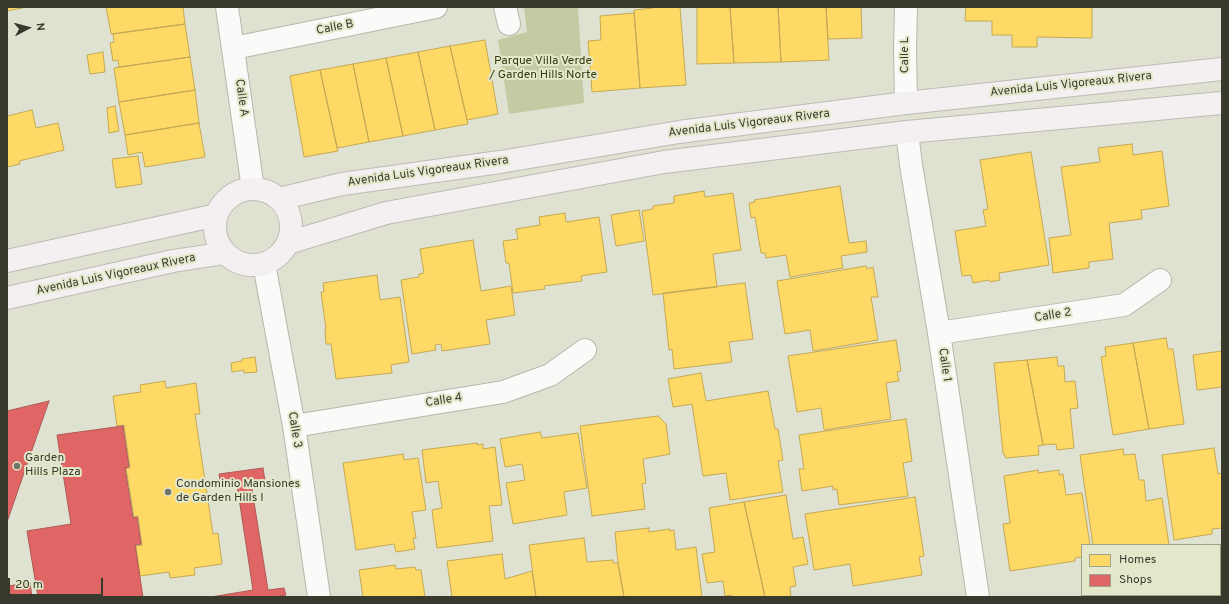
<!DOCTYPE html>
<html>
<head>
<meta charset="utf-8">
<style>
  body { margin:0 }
  #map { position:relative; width:1229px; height:604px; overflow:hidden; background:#dfe1d1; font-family:Overpass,sans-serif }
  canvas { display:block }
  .frame { position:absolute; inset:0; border:8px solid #383a2e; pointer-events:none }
  .legend { position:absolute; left:1081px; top:544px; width:140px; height:52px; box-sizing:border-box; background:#e4e8ca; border:1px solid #9fa28c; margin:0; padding:5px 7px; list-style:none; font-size:12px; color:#383a2e }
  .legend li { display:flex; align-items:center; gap:8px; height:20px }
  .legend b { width:20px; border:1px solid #9fa28c }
  .north { position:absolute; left:8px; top:8px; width:40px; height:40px; -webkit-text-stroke:3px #e4e8ca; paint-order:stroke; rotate:84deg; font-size:11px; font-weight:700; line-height:16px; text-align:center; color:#383a2e }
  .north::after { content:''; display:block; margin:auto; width:14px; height:18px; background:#383a2e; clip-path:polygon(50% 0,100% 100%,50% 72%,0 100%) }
  .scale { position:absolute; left:8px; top:578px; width:95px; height:18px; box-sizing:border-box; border:2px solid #383a2e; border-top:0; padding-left:5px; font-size:12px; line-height:14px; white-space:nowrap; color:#383a2e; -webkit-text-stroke:3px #e4e8ca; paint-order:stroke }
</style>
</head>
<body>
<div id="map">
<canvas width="1229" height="604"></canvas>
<div class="frame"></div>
<ul class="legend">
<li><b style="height:11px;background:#ffd966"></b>Homes</li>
<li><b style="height:11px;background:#e06666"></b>Shops</li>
</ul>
<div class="north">N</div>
<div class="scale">20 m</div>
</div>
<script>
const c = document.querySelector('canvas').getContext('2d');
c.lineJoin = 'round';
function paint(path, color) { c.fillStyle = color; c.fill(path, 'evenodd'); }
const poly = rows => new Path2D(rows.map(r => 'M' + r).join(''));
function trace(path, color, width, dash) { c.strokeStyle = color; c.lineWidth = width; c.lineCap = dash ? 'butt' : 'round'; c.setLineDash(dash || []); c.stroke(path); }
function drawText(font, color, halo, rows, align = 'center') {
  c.font = font + ' Overpass,sans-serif'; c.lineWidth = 4; c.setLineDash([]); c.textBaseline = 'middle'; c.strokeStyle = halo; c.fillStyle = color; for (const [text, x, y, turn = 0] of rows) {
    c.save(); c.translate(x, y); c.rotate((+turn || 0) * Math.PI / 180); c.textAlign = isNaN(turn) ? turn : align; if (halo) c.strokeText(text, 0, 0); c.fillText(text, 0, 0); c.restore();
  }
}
const green = poly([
  [524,7,578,7,584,103,509,114,498,40,527,32]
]);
const homes = poly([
  [7,7,27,7,7,11,7,7],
  [106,7,183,7,185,24,111,34,106,7],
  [653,7,680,7,686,85,640,88,634,10,653,8,653,7],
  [697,7,730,7,734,63,697,64,697,7],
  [730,7,778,7,781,62,734,63,730,7],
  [778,7,826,7,829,60,781,62,778,7],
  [826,7,868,7,861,7,862,38,828,39,826,7],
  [966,7,1092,7,1092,38,1037,37,1037,47,1012,47,1012,35,992,35,992,21,965,21,966,7],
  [634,13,640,88,592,92,588,41,601,40,600,16,634,13],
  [185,24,190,57,119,67,118,60,113,61,110,43,114,42,113,34,185,24],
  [485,40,498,114,467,120,450,46,485,40],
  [450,46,468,124,435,130,418,52,450,46],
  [103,52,105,72,90,74,87,55,103,52],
  [418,52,435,130,403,136,386,58,418,52],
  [190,57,195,90,119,102,114,68,190,57],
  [386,58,403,136,369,142,353,64,386,58],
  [353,64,369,142,337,148,320,70,353,64],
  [320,70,338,151,304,157,290,76,320,70],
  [195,90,199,123,125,135,119,102,195,90],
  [115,106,119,131,109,133,107,108,115,106],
  [32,110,36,128,58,123,64,150,19,161,20,164,7,167,7,115,7,116,32,110],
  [199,123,205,157,145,167,142,152,128,155,125,135,199,123],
  [1132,144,1133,155,1162,151,1169,206,1141,210,1142,219,1109,223,1113,259,1089,262,1089,268,1053,273,1049,238,1071,235,1061,167,1100,162,1098,148,1132,144],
  [1031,152,1049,265,999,273,1000,280,990,282,989,280,973,283,971,275,962,276,955,231,986,226,983,210,988,209,980,160,1031,152],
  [138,156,142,184,116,188,112,159,138,156],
  [840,186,849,243,866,241,867,252,841,256,843,268,790,277,786,255,766,258,765,253,761,253,755,217,751,218,749,203,755,202,754,200,840,186],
  [704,191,705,197,733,193,741,250,713,254,717,287,653,295,642,211,653,209,653,206,674,203,674,196,704,191],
  [639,210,644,241,616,246,611,215,639,210],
  [565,213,566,222,599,217,607,272,581,276,582,281,544,286,545,289,513,293,509,263,506,263,503,241,518,239,516,229,540,225,539,217,565,213],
  [473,240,481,291,511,286,515,315,486,320,490,344,442,351,441,344,435,345,436,350,412,354,401,280,419,277,419,274,424,273,420,249,473,240],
  [866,266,867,269,873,267,878,297,871,297,878,340,813,351,810,330,785,334,777,281,866,266],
  [377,275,380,300,400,297,409,362,391,365,392,373,336,379,331,344,326,344,325,329,326,329,321,292,324,292,323,283,377,275],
  [745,283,753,339,729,342,732,362,674,369,672,349,669,350,663,293,745,283],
  [1166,338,1168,349,1173,349,1184,424,1149,429,1133,343,1166,338],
  [896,340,901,371,897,372,899,381,886,383,891,419,824,430,821,408,797,412,788,356,896,340],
  [1221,342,1222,342,1222,387,1197,390,1193,355,1222,351,1221,342],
  [1133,343,1149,429,1113,435,1101,357,1106,356,1105,347,1133,343],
  [255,357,257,372,244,373,244,370,232,372,231,363,242,361,242,359,255,357],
  [1057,357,1058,366,1064,366,1065,382,1075,381,1078,408,1070,409,1074,448,1057,450,1056,444,1043,445,1027,360,1057,357],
  [1027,360,1043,445,1038,446,1039,455,1006,458,1003,453,994,363,1027,360],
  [701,373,706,401,768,391,775,429,778,429,783,460,778,461,783,492,730,500,726,473,703,476,692,404,673,407,668,379,701,373],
  [165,381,166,388,196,383,200,414,195,414,213,534,218,533,222,564,194,568,195,575,170,578,169,572,140,576,136,546,142,545,138,516,134,517,126,468,130,468,124,425,117,426,113,396,141,392,140,385,165,381],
  [658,416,666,424,670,454,643,459,646,483,642,484,645,509,592,516,580,426,658,416],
  [906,419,912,461,903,463,908,496,839,505,837,489,833,490,833,486,802,491,799,469,804,469,799,435,906,419],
  [540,432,542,438,578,433,587,488,564,492,567,515,513,524,506,483,525,480,522,464,505,467,500,439,540,432],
  [477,443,477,445,483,444,483,449,495,447,502,505,489,506,493,541,437,548,432,510,442,508,438,481,426,483,422,450,477,443],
  [1214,448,1218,474,1222,473,1222,528,1212,529,1212,534,1174,540,1162,455,1214,448],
  [1123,449,1124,455,1135,454,1139,480,1144,480,1146,501,1162,498,1169,545,1093,545,1080,455,1123,449],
  [403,454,404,460,418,458,426,510,412,512,416,538,413,538,415,549,396,552,394,544,356,550,343,463,403,454],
  [1038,470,1038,473,1059,470,1059,475,1063,474,1066,495,1082,493,1090,545,1082,545,1082,557,1075,558,1075,561,1010,571,1003,524,1010,523,1004,476,1038,470],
  [786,495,793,539,803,537,808,564,793,567,796,586,790,587,791,597,765,597,744,502,786,495],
  [915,497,924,556,919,557,922,575,853,586,850,564,814,570,805,514,915,497],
  [744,502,765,597,731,597,731,595,725,596,723,581,707,583,702,554,715,552,709,508,744,502],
  [649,528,649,532,670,529,670,531,674,530,676,550,696,547,702,597,624,597,618,563,615,532,649,528],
  [584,538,587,562,613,560,613,563,618,563,624,597,536,597,529,545,584,538],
  [502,554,505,579,532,571,536,597,452,597,447,561,502,554],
  [395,565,396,569,415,567,416,570,421,570,425,597,363,597,359,570,395,565]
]);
const shops = poly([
  [49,401,7,522,7,411,49,401],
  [123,426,129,467,125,468,133,518,137,517,141,544,135,545,143,597,38,597,27,531,71,524,57,435,123,426],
  [263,468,265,481,251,483,268,590,284,588,286,595,274,597,211,597,253,590,237,485,221,488,219,474,263,468],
  [30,583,32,597,7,597,7,586,30,583]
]);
const minor = poly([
  [227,7,253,189],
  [505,7,509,24],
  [906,7,905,49,906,103],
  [234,48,436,7],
  [907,132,911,165,939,333,978,597],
  [264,264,294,426,319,597],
  [939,333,1124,305,1160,280],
  [294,426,503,392,550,375,585,350],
  [1220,582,1222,581],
  [1121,597,1134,595]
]);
const major = poly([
  '215 227a38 38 0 1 1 76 0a38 38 0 1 1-76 0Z',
  [279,199,342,184,500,162,679,132,906,103,1222,69],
  [288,243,386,213,664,162,907,132,1222,103],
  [7,261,217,215],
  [7,298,173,261,225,253]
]);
const markers = [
  [17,466,4,"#727467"],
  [168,492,4,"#727467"]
];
const streetNames = [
  ["Calle B",335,28,-11],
  ["Calle L",906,55,-90],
  ["Avenida Luis Vigoreaux Rivera",1071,85,-6],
  ["Calle A",241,98,82],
  ["Avenida Luis Vigoreaux Rivera",749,124,-7],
  ["Avenida Luis Vigoreaux Rivera",428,172,-8],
  ["Avenida Luis Vigoreaux Rivera",116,275,-12],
  ["Calle 2",1053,316,-9],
  ["Calle 1",944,365,82],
  ["Calle 4",444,401,-9],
  ["Calle 3",294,430,81]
];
const parkNames = [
  ["Parque Villa Verde",543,62],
  ["/ Garden Hills Norte",543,76]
];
const poiNames = [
  ["Garden",25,459],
  ["Hills Plaza",25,473],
  ["Condominio Mansiones",176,485],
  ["de Garden Hills I",176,499]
];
paint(green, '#c5caa4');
paint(homes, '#ffd966');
trace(homes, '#c3a955', 1);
paint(shops, '#e06666');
trace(shops, '#ae5955', 1);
trace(minor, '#b6b8ab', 24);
trace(major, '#c0b9b6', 24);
trace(minor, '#fafaf8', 22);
trace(major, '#f4eff0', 22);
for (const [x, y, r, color] of markers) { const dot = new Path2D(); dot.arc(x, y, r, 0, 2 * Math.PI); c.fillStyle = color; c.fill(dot); trace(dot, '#e4e8ca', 1.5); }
drawText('12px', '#383a2e', '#e4e8ca', streetNames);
drawText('12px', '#35390f', '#e4e8ca', parkNames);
drawText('12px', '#383a2e', '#e4e8ca', poiNames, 'left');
</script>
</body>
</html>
